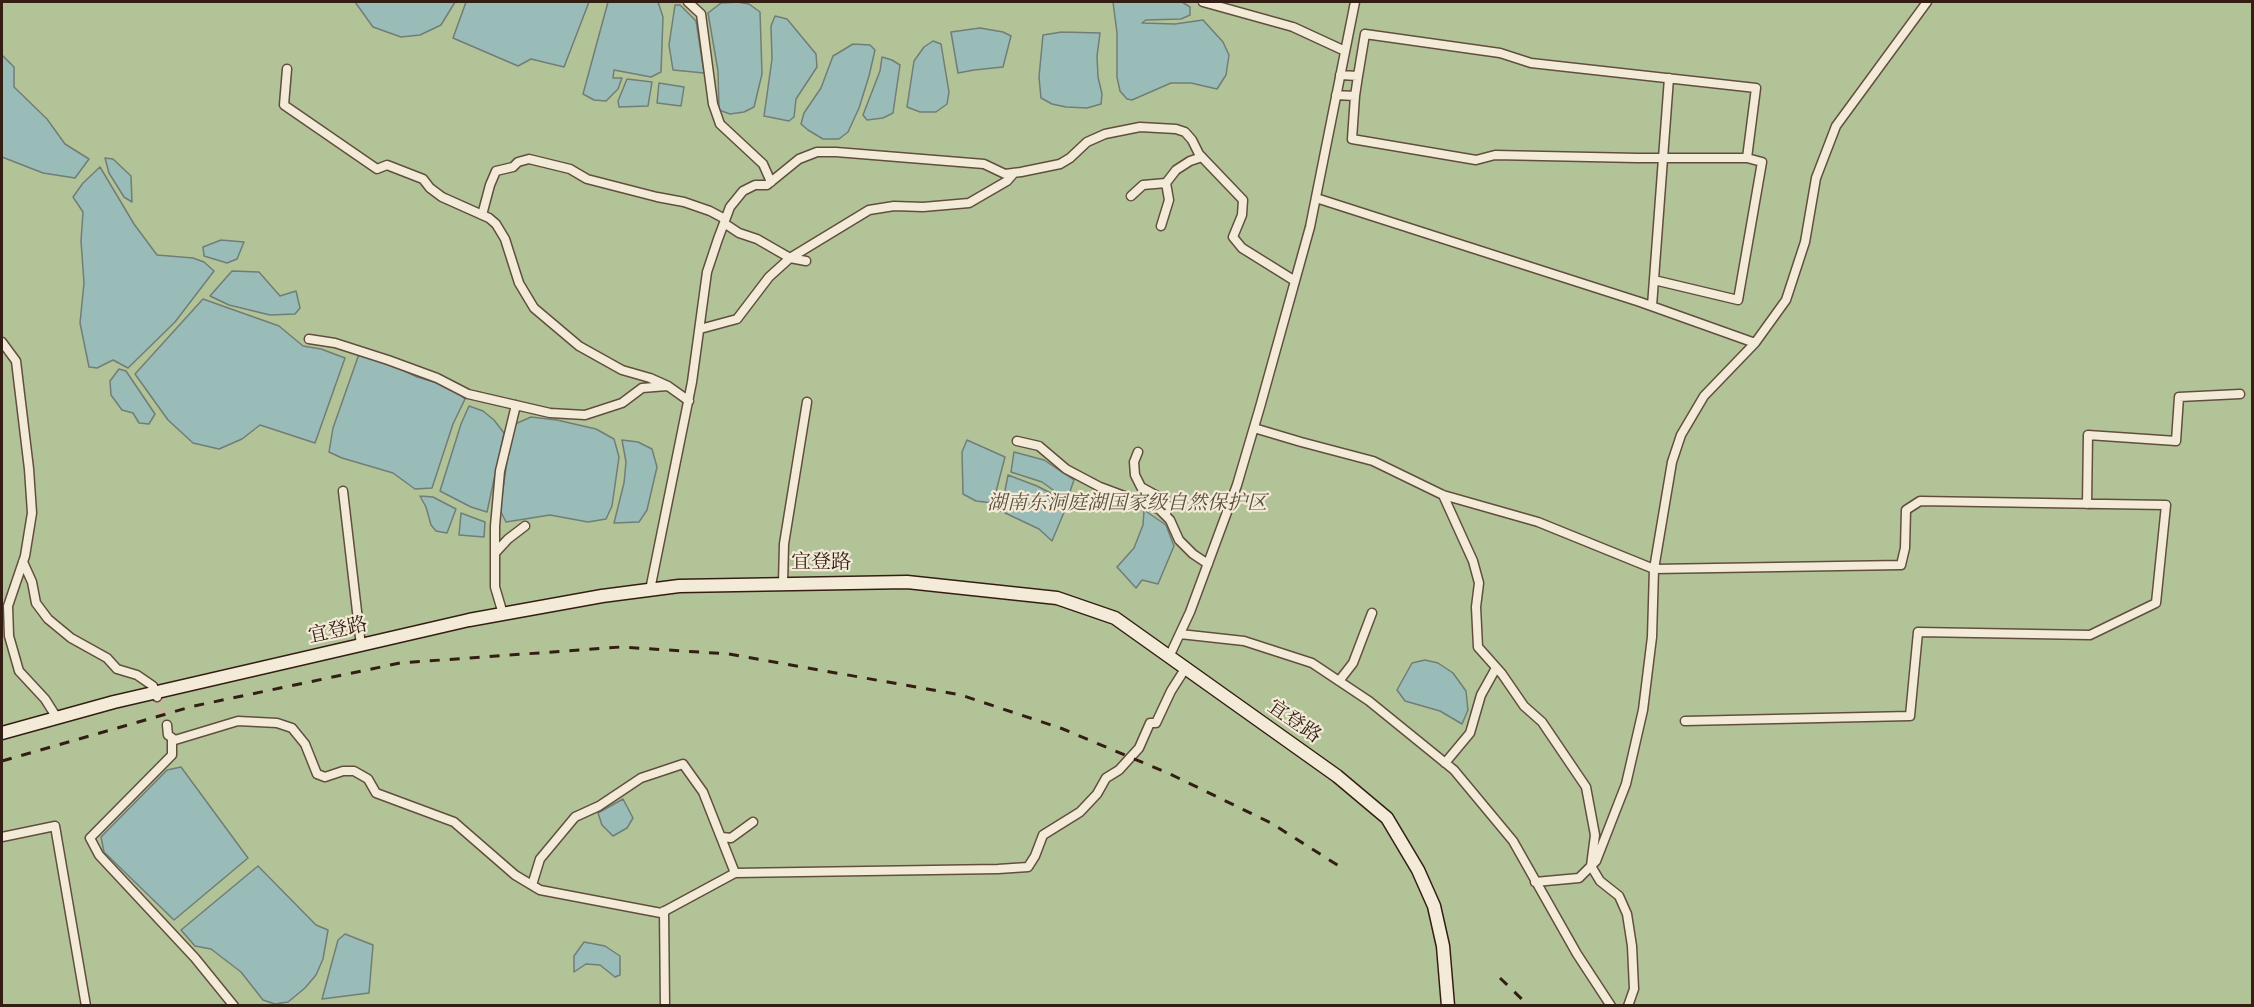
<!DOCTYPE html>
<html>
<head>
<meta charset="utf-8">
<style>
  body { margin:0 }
  #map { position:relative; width:2254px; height:1007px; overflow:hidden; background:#eddfc3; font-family:"Gentium Book Plus",serif }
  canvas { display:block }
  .frame { position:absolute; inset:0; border:3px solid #341e13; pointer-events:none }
</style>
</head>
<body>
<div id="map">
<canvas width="2254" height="1007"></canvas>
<div class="frame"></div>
</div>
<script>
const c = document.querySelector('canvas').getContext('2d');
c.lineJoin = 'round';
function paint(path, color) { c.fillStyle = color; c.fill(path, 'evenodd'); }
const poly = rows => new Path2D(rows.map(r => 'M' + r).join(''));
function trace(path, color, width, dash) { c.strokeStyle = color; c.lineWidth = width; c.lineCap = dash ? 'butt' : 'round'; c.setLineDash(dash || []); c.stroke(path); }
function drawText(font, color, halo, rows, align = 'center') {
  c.font = font + ' "Gentium Book Plus","Noto Serif SC",serif'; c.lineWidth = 4.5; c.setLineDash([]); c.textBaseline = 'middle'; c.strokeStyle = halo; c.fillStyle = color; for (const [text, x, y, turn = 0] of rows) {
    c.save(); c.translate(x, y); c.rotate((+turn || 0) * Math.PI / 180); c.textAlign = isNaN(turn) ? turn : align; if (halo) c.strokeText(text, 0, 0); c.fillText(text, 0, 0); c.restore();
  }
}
const green = poly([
  [2,2,2252,2,2252,1005,2,1006]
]);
const water = poly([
  [355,2,455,2,441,25,420,35,401,37,373,27,355,2],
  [466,2,589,2,564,67,531,59,518,66,453,38,466,2],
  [608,2,658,2,663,17,661,72,651,77,614,70,613,78,622,78,618,89,606,101,594,100,583,94,608,2],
  [737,2,749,4,760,12,762,74,754,107,744,112,730,114,719,110,718,71,708,13,721,3,737,2],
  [1113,2,1182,2,1190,7,1190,15,1181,19,1146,20,1142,23,1175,24,1203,20,1223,42,1229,55,1226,75,1217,89,1191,83,1171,83,1132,100,1127,99,1120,91,1117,77,1117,33,1113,2],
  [675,5,680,5,696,21,704,73,673,70,669,45,675,5],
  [775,16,787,19,816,54,817,67,796,99,794,117,789,121,764,116,772,59,771,26,775,16],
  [980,28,1003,32,1011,36,1003,67,974,70,958,73,951,32,980,28],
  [1062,32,1100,33,1097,56,1098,77,1102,94,1101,104,1087,108,1066,107,1052,104,1041,98,1039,77,1043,35,1062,32],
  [933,41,941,44,949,92,947,104,936,112,920,112,907,107,914,61,924,47,933,41],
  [853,44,870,45,875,50,869,76,859,108,848,132,839,139,823,139,808,130,801,124,804,113,821,88,833,56,853,44],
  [2,55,14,67,14,87,47,119,65,144,89,159,75,178,43,173,2,157,2,55],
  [882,57,892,60,900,65,893,113,883,118,867,120,863,115,880,71,882,57],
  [627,79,652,82,648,106,619,107,618,101,627,79],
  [659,83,684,87,681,106,657,103,659,83],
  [105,158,113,159,131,176,132,202,124,197,109,173,105,158],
  [100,167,134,224,157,255,193,258,204,262,214,271,175,322,128,368,113,360,97,368,89,367,80,323,84,283,81,241,83,212,73,197,83,183,100,167],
  [221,240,244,242,237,259,227,263,204,256,203,247,221,240],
  [232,271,259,272,280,296,296,291,300,308,295,314,270,315,229,305,210,296,232,271],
  [203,299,279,326,303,346,321,349,345,358,315,443,260,425,242,439,219,449,193,443,168,420,135,374,203,299],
  [359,354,378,358,417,377,451,387,465,399,453,424,432,488,415,489,393,473,342,458,329,452,333,428,359,354],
  [119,369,126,371,155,414,149,424,139,423,133,413,122,410,111,395,110,381,119,369],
  [469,406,483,411,494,420,504,433,487,512,471,507,440,491,461,424,469,406],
  [531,417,557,420,596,429,614,439,619,457,612,506,606,519,588,522,550,515,506,522,500,510,510,441,515,424,531,417],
  [622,440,638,442,652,449,657,467,647,510,639,522,614,523,624,483,626,462,622,440],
  [967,440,1005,457,993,503,976,501,963,494,962,452,967,440],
  [1014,452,1044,460,1074,480,1067,500,1042,482,1011,472,1014,452],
  [1008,475,1037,486,1064,500,1065,510,1052,541,1039,529,1001,511,1008,475],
  [420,496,433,497,456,509,447,533,436,531,431,525,426,507,420,496],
  [1144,510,1166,525,1174,546,1158,584,1142,580,1136,588,1117,567,1134,548,1143,525,1144,510],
  [461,513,485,522,484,537,459,535,461,513],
  [1425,660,1438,663,1453,673,1466,691,1468,710,1462,724,1440,711,1405,701,1397,690,1412,663,1425,660],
  [181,767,248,858,174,920,104,852,101,837,167,770,181,767],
  [623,799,633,818,627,828,613,836,602,825,598,813,623,799],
  [258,866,316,925,328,930,323,959,316,975,305,988,288,1002,275,1004,263,1000,241,972,211,949,195,946,181,930,258,866],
  [345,934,373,945,369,993,322,999,338,940,345,934],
  [584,942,605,946,620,956,620,975,615,977,600,965,586,964,574,972,574,956,584,942]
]);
const streetTunnel = poly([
  [158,697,167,725]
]);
const street = poly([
  [688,2,701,14,713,104,720,124,763,164,771,182],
  [1203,2,1293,27,1345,51],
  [287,69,284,105,377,169,387,165,423,179,430,188,442,197,489,218,496,224,505,239,519,283,534,308,579,346,622,370,650,378,668,386,689,401],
  [1336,95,1355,96,1352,139,1476,160,1495,155,1637,158,1747,158,1756,88,1531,63,1500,53,1365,34,1358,76,1340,75],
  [1355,96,1358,76],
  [1131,196,1143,185,1166,183,1176,170,1190,161,1202,157],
  [1316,198,1640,302,1755,343,1786,300,1805,242,1816,178,1836,126,1927,2],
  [482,215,490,185,496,171,513,167,518,162,529,159,570,169,587,179,657,197,684,202,710,211,725,219],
  [724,223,739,233,757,239,790,258,806,261],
  [1161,226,1169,200,1166,183],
  [1654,280,1738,300,1762,162,1747,158],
  [1652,306,1669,78],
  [700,329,737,319,769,277,790,258,869,210,894,206,923,207,969,203,1007,181,1014,173],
  [309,339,335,343,388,360,437,378,468,394,550,413,585,415,622,403,642,388,667,386],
  [2,342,16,361,29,469,32,513,25,556,8,606,9,636,19,671,45,699,57,718],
  [1254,428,1301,442,1373,461,1443,495,1538,522,1654,569,1901,565,1905,548,1906,510,1920,501,2166,505,2156,603,2090,635,1918,632,1910,716,1685,721],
  [1017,441,1039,446,1066,469,1100,487,1159,509,1170,520,1179,540,1193,554,1208,564],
  [1138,452,1134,462,1135,475,1141,487,1159,497,1167,505,1166,515],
  [343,491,361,646],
  [1443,495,1473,561,1479,583,1476,607,1478,647,1502,674,1524,706,1542,722,1586,787,1595,835,1591,866,1600,881,1619,896,1627,914,1632,946,1634,989,1628,1006],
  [2087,504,2088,435,2176,441,2179,397,2240,394],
  [496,552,508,539,525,526],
  [23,562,32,582,36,603,48,619,71,638,107,658,117,669,137,675,153,686,157,697],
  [783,583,784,544,807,402],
  [650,590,692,382,707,272,718,239,730,207,743,191,755,185,767,185,799,159,817,152,836,152,984,164,1005,174,1021,172,1060,164,1070,158,1087,142,1105,134,1140,127,1176,129,1185,132,1192,140,1199,154,1243,200,1242,215,1233,237,1242,248,1295,281],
  [503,614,495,587,495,526,500,471,516,405],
  [1180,634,1244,641,1312,663,1369,701,1454,770,1513,841,1577,954,1611,1006],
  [1169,657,1190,612,1237,485,1260,407,1310,227,1355,2],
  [1339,681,1353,663,1372,613],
  [167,725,168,735,175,740,238,721,277,723,292,728,305,744,317,774,325,777,343,771,354,771,368,779,376,793,454,822,515,875,540,890,661,913,735,873,998,869,1028,867,1035,856,1043,835,1080,812,1097,794,1106,778,1119,770,1139,748,1150,723,1156,723,1171,691,1185,669],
  [172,738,172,755,90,838,99,855,195,958,234,1006],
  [1445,763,1470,733,1481,695,1496,668],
  [2,837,55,826,86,1006],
  [722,837,731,838,753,822],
  [1535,882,1579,878,1596,861,1626,784,1643,710,1652,637,1654,569,1672,462,1681,435,1704,396,1755,343],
  [532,885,540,859,575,817,599,806,641,778,683,764,703,792,735,873],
  [664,911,665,1006]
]);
const secondary = poly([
  [2,733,114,702,469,620,602,596,679,586,907,582,1057,598,1115,618,1337,776,1387,818,1418,870,1434,906,1443,946,1448,1006]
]);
const rail = poly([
  [2,761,194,706,400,663,621,647,729,654,961,695,1063,729,1170,774,1271,823,1339,866],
  [1500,978,1529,1006]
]);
const parkNames = [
  ["湖南东洞庭湖国家级自然保护区",1127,504]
];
const streetNames = [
  ["宜登路",821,563],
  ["宜登路",338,631,-12],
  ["宜登路",1294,722,35]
];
paint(green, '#b3c398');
paint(water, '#9abcb8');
trace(water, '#717d76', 1.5);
trace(streetTunnel, '#c8b8a0', 8, [8, 4]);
trace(street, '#624e3f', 11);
trace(secondary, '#341e13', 15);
trace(street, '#f3ead8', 8);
trace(secondary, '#f3ead8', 12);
trace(rail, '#341e13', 3, [10, 10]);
drawText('italic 20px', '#5a503b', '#f3ead8', parkNames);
drawText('20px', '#341e13', '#f3ead8', streetNames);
</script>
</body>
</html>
